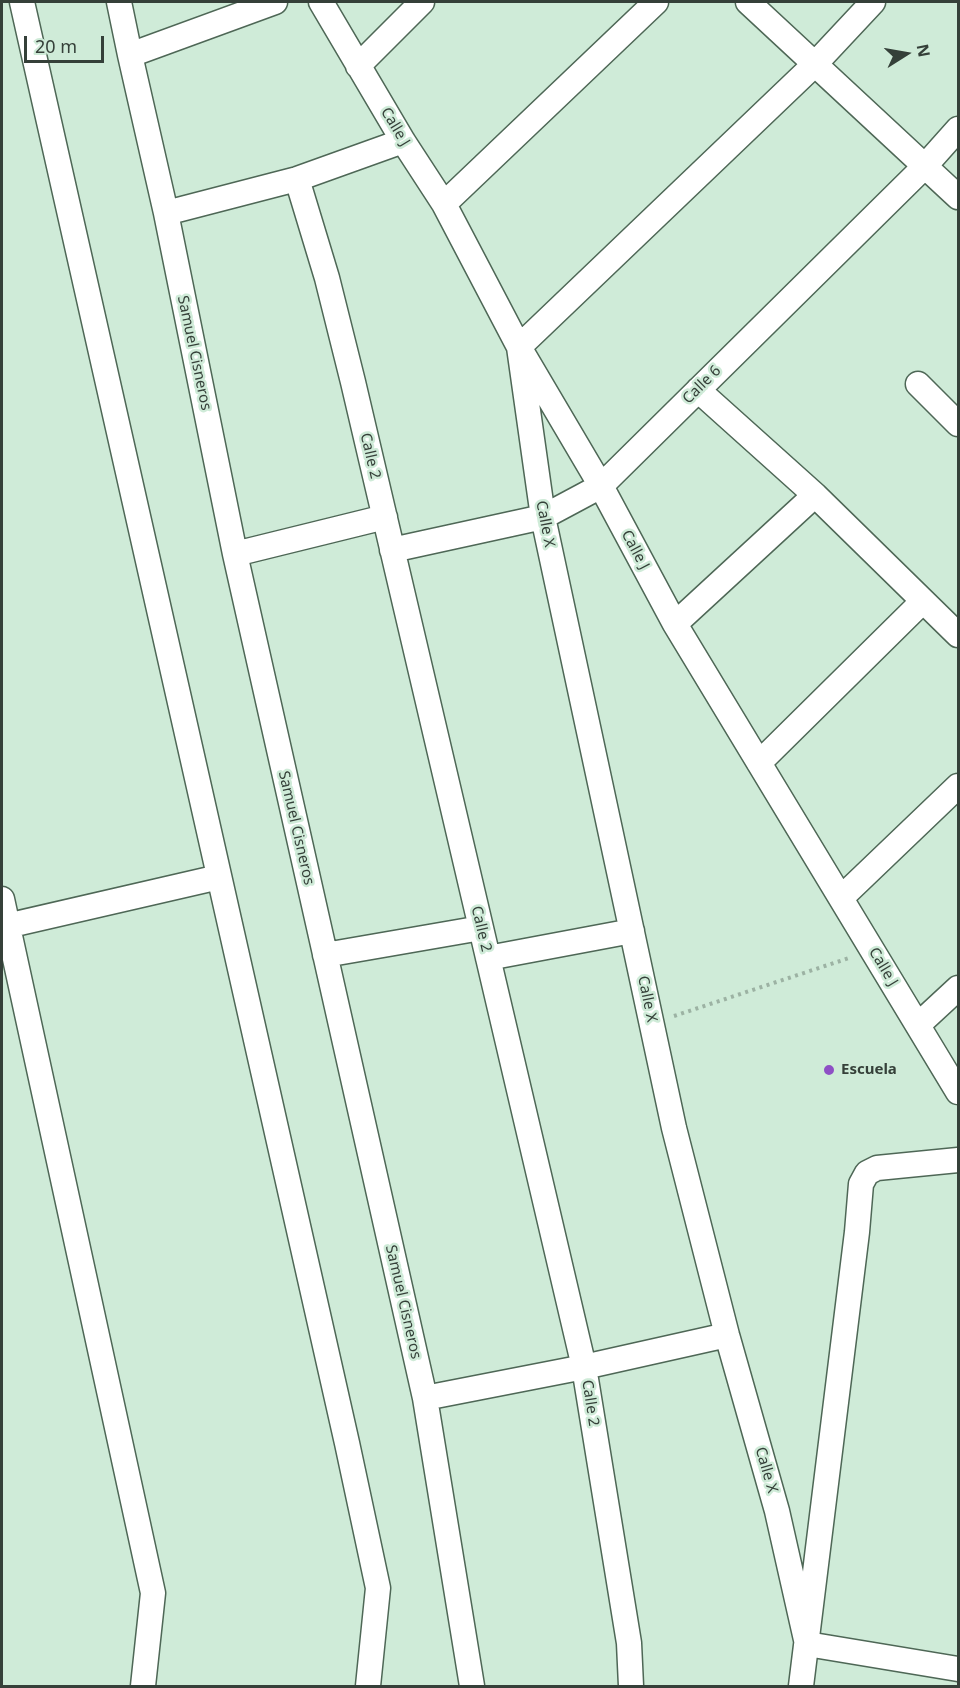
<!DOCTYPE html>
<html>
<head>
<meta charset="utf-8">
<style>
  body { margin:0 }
  #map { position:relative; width:960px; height:1688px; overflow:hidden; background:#cfebd8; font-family:"Noto Sans",sans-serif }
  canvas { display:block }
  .frame { position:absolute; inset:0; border:3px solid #354039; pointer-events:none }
  .north { position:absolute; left:876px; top:24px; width:60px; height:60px; -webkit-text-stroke:4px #cfebd8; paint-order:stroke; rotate:79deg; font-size:16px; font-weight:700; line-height:24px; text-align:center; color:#354039 }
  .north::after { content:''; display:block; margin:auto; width:21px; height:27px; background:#354039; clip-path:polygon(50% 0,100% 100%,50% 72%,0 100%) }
  .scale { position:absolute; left:24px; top:36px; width:80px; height:27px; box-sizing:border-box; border:3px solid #354039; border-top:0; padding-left:8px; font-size:18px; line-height:21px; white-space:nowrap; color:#354039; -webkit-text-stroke:4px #cfebd8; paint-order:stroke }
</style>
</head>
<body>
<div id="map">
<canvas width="960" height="1688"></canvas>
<div class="frame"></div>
<div class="north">N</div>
<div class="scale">20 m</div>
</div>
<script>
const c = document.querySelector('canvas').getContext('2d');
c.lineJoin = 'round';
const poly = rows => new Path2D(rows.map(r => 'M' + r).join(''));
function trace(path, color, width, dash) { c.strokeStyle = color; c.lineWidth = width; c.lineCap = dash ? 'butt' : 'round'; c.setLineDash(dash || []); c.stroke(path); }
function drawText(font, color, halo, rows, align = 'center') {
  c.font = font + ' "Noto Sans",sans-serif'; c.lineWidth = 5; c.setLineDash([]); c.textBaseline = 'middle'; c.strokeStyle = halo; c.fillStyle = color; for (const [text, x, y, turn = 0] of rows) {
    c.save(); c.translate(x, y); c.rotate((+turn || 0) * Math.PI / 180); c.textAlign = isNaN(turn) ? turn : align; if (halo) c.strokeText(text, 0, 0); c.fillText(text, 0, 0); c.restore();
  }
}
const path = poly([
  [674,1016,849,958]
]);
const minor = poly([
  [22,2,347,1443,378,1588,368,1686],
  [119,2,130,55],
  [275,2,130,55,166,213,235,554,425,1398,472,1686],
  [321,2,403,141,444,204,519,347,601,486,675,624,958,1092],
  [748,2,958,197],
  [358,66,422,2],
  [297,179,327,278,353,382,584,1367,629,1643,631,1686],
  [444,204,656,2],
  [166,213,297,179,403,141],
  [918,384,958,424],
  [698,390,815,495,958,635],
  [392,550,543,517,601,486,925,166,958,129],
  [235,554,385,517],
  [675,624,815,495],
  [759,763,923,601],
  [841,898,958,786],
  [2,899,153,1593,143,1686],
  [2,927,219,877],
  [325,955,481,928],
  [488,958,632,931],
  [918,1025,958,988],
  [425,1398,584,1367,727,1335],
  [807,1644,777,1511,727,1335,674,1128,543,517,519,347,815,64,873,2],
  [807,1644,958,1669],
  [801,1686,857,1232,861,1184,867,1173,877,1168,958,1160]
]);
const markers = [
  [829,1070,6,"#8e4fc5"]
];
const streetNames = [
  ["Calle J",395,127,59],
  ["Samuel Cisneros",194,353,78],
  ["Calle 6",702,385,-45],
  ["Calle 2",370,456,77],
  ["Calle X",545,524,79],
  ["Calle J",635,550,62],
  ["Samuel Cisneros",296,828,77],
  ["Calle 2",481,929,77],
  ["Calle J",883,967,59],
  ["Calle X",647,999,78],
  ["Samuel Cisneros",403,1302,77],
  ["Calle 2",590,1403,81],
  ["Calle X",766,1470,74]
];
const poiNames = [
  ["Escuela",841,1070]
];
trace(minor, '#4e6756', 27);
trace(path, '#9cb2a3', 4, [3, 4.5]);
trace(minor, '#fff', 24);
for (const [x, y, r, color] of markers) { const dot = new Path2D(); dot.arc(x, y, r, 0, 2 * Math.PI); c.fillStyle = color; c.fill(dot); trace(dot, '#cfebd8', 2); }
drawText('15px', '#354039', '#cfebd8', streetNames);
drawText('bold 15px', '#354039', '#cfebd8', poiNames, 'left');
</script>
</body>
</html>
